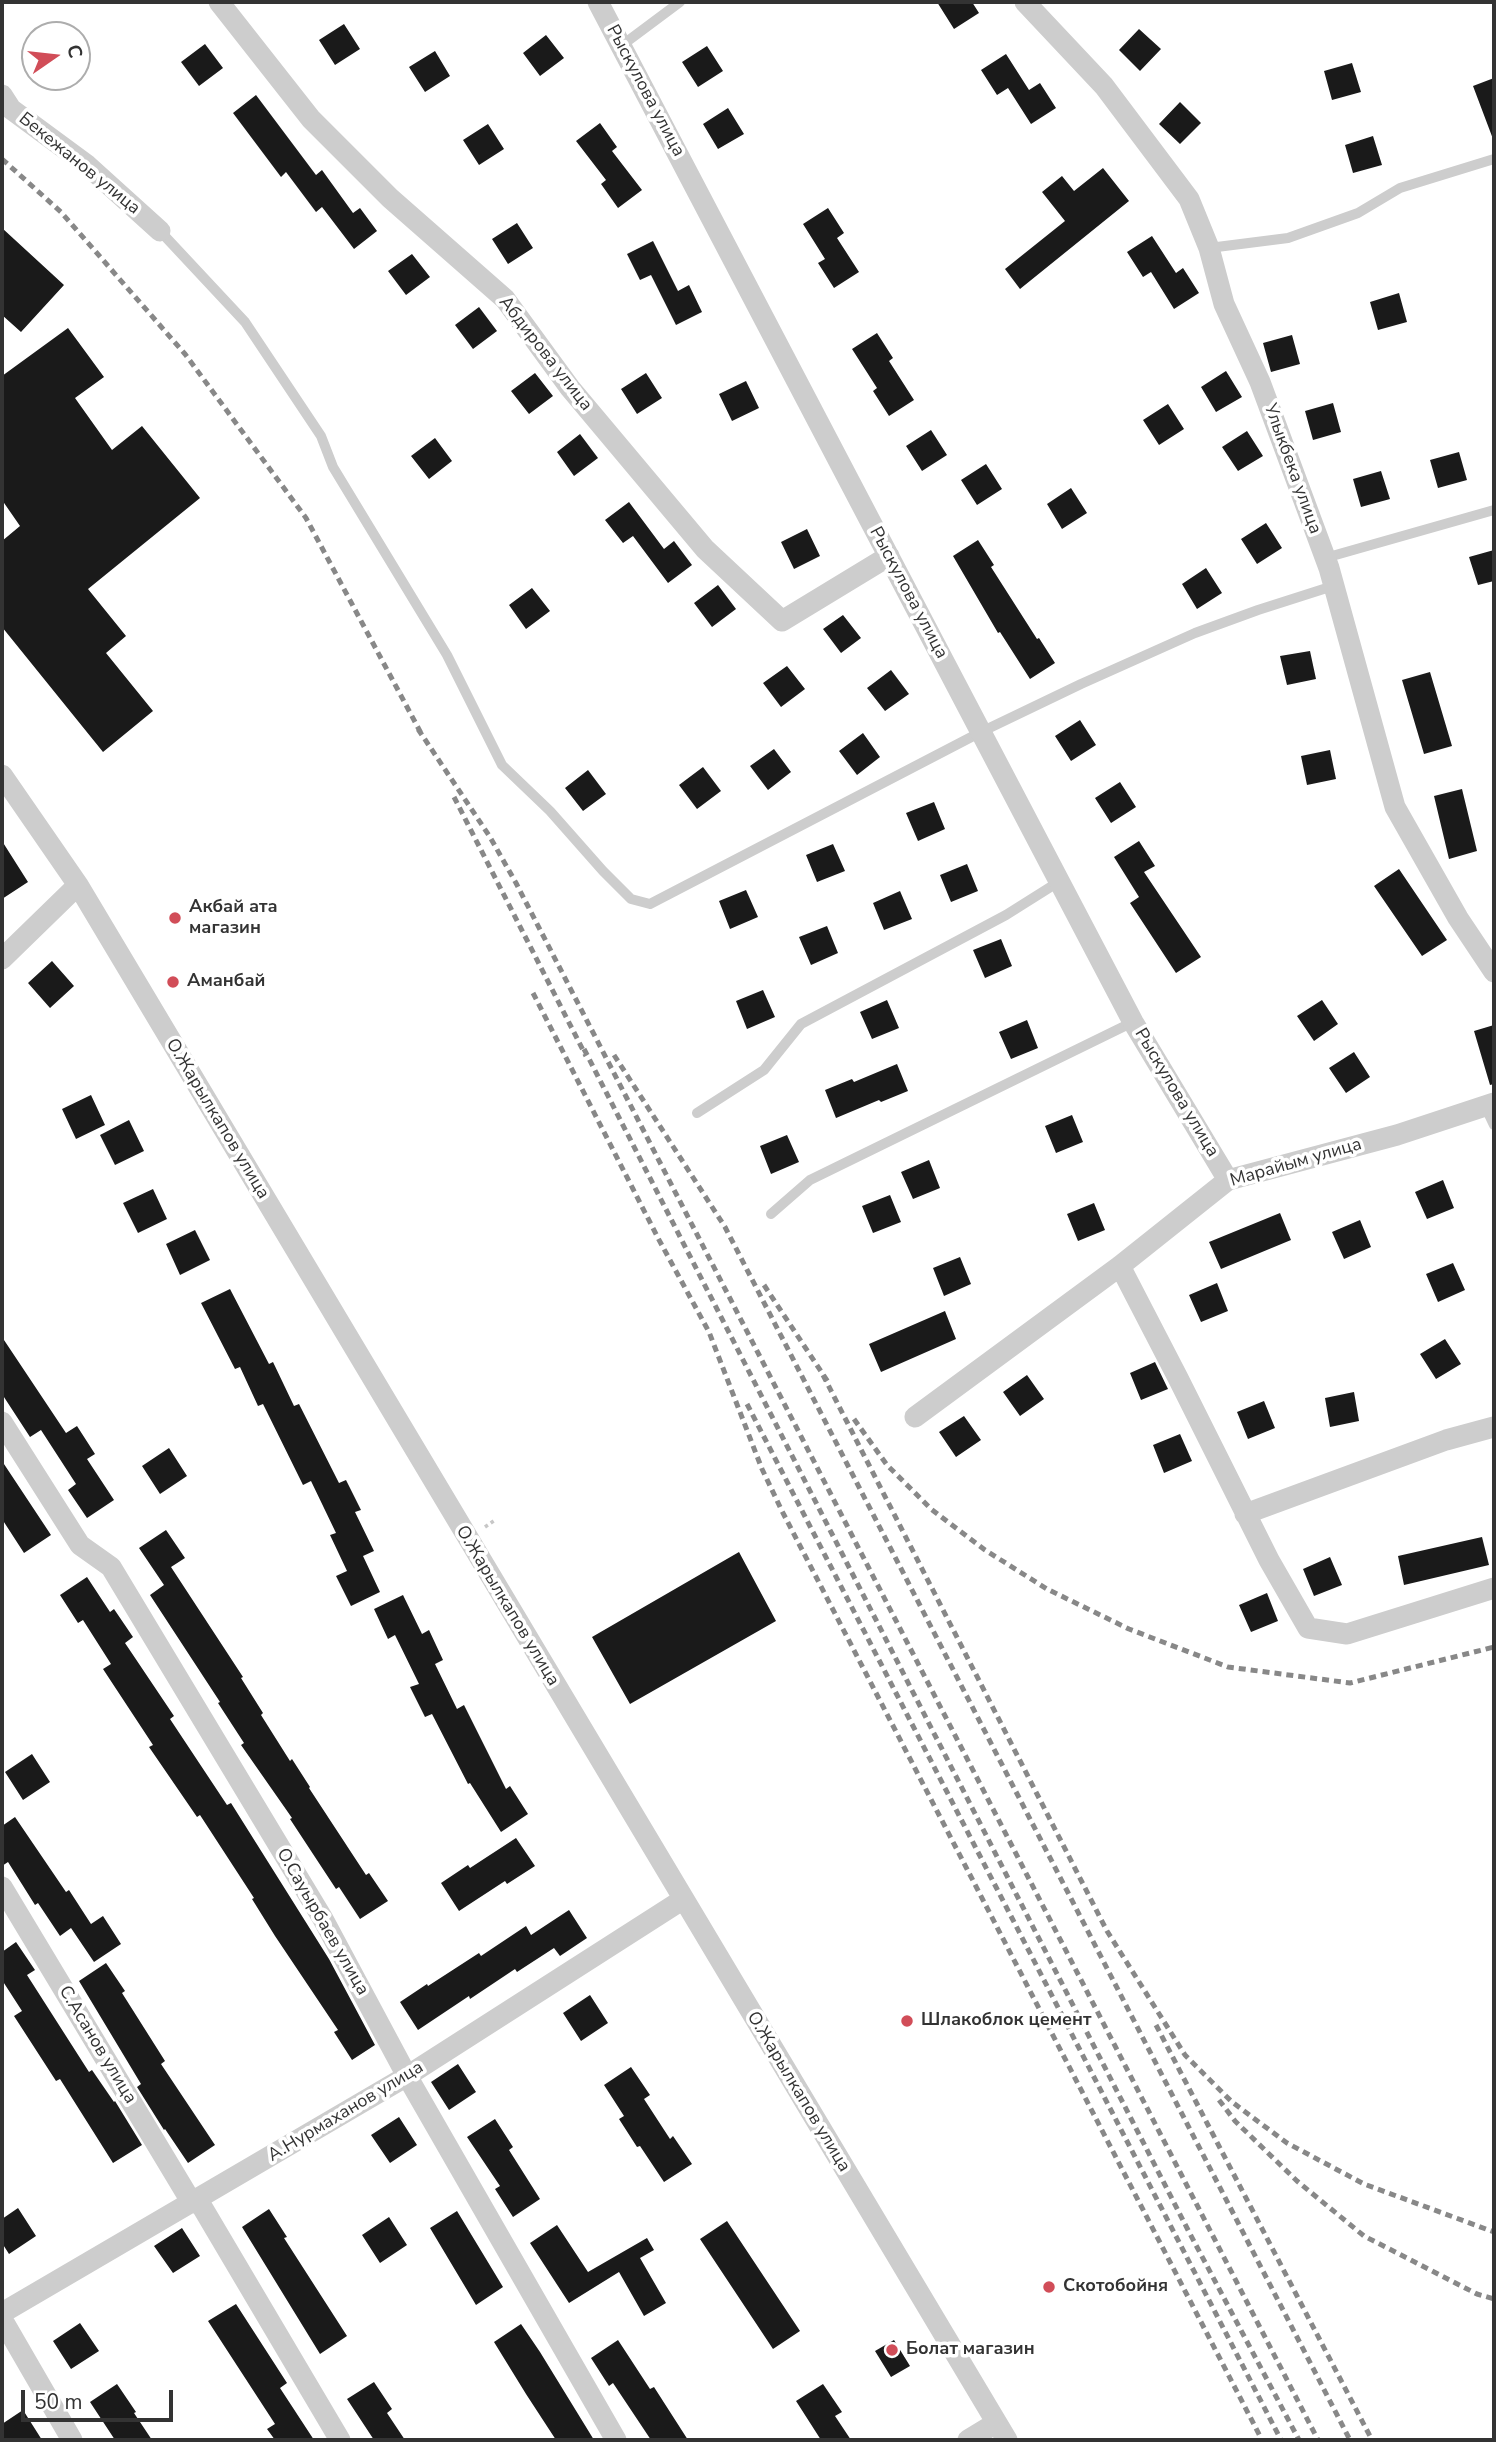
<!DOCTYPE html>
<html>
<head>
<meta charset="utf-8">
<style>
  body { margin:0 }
  #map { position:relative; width:1496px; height:2442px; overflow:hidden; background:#fff; font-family:"Nunito Sans",sans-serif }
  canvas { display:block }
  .frame { position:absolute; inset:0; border:4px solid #333; pointer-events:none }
  .north { position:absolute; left:21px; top:21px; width:70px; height:70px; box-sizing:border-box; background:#fff; border:2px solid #adadad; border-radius:50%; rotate:76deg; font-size:19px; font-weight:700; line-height:28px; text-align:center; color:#333 }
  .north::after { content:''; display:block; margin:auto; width:24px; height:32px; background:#d14d58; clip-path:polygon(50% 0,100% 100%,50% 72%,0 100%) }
  .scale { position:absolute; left:21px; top:2390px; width:152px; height:32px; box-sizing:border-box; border:4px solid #333; border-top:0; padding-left:9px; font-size:21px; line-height:24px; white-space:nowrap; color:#333; -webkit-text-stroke:5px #fff; paint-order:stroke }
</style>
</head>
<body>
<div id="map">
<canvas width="1496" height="2442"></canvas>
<div class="frame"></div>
<div class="north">С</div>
<div class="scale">50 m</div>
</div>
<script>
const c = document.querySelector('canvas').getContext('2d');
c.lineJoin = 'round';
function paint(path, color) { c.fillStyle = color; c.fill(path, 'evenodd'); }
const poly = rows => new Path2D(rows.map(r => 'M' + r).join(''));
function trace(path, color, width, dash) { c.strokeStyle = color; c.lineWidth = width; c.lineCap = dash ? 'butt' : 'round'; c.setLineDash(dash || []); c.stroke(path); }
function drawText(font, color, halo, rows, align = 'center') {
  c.font = font + ' "Nunito Sans",sans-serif'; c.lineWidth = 7; c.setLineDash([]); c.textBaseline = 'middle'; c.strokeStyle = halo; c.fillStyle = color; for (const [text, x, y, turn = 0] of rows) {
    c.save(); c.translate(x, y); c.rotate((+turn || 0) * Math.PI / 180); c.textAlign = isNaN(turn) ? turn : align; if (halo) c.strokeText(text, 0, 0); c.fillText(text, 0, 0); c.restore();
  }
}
const building = poly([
  [937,2,972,2,979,13,954,29],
  [344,24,360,49,335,65,319,40],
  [1139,29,1161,49,1140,71,1119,50],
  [546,35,564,58,540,76,523,53],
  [205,44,223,68,199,86,181,62],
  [707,46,723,71,698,87,682,62],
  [435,51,450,76,425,92,409,67],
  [1006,54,1029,90,1040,83,1056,108,1031,124,1008,88,997,95,981,70],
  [1352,63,1361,92,1332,100,1324,71],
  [1494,78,1494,139,1493,139,1473,86],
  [256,95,316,175,322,170,353,213,360,208,377,231,354,249,322,207,316,212,286,172,281,177,233,113],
  [1180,102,1201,123,1180,144,1159,124],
  [728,108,744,134,718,149,703,124],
  [600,123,617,147,612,151,642,190,618,208,601,184,606,180,576,141],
  [488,124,504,149,479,165,463,140],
  [1373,136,1382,165,1353,173,1345,145],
  [1103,168,1129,201,1020,289,1005,269,1065,221,1042,192,1062,176,1074,191],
  [828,208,844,233,837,238,859,272,834,288,818,263,825,259,803,224],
  [517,223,533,248,508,264,492,239],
  [2,228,64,285,21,332,2,315],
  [1152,236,1176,273,1183,268,1199,293,1174,309,1151,272,1143,277,1127,252],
  [653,241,678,291,689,285,702,312,676,325,651,275,640,280,627,254],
  [412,254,430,277,406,295,388,271],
  [1399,293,1407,322,1378,330,1370,302],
  [479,307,497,331,473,349,455,325],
  [68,328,104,377,75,398,112,450,142,426,200,498,88,589,126,636,106,653,153,711,103,752,2,627,2,541,20,526,2,500,2,376],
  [877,333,893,358,889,361,914,400,889,416,873,391,877,388,852,349],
  [1292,335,1300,364,1271,372,1263,343],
  [1226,371,1242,397,1216,412,1201,387],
  [535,373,553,396,529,414,511,391],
  [646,373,662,398,637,414,621,389],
  [746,381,759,408,732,421,719,394],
  [1333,403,1341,432,1313,440,1305,411],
  [1168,404,1184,429,1159,445,1143,420],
  [931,430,947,455,922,471,906,446],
  [1247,431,1263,456,1238,471,1222,447],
  [580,434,598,458,574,476,557,452],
  [435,438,452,461,429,479,411,456],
  [1459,452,1467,480,1438,488,1430,460],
  [986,464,1002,489,977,505,961,480],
  [1381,471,1390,499,1361,507,1353,479],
  [1071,488,1087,513,1062,529,1047,504],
  [629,502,664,549,674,541,692,565,668,583,633,536,623,543,605,520],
  [1266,523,1282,548,1257,564,1241,539],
  [807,529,820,556,794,569,781,542],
  [978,540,994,565,991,567,1037,639,1039,638,1055,663,1030,679,1000,632,998,633,953,556],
  [1494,550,1494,581,1478,585,1469,557],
  [1206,568,1222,593,1197,609,1182,584],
  [718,585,736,609,712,627,694,603],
  [532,588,550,611,526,629,509,605],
  [843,615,861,638,841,653,823,629],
  [1310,651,1316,679,1287,685,1280,656],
  [787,666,805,689,781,707,763,683],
  [891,670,909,694,885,711,867,688],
  [1430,672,1452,746,1424,754,1402,680],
  [1080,720,1096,745,1071,761,1055,736],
  [863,733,880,757,857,775,839,751],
  [774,749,791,772,768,790,750,766],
  [1330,750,1336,779,1307,785,1301,756],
  [703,767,721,791,697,809,679,785],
  [588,770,606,794,583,811,565,788],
  [1120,782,1136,807,1111,823,1095,798],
  [1462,789,1477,851,1449,859,1434,796],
  [934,802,945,829,918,841,906,813],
  [2,841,28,882,2,899],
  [1139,841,1155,866,1144,872,1201,957,1176,973,1130,903,1139,897,1114,857],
  [833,844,845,871,817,882,806,855],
  [967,864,978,891,951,902,940,875],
  [1399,869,1447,940,1422,956,1374,886],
  [746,890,758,917,730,929,719,901],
  [900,891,912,919,884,930,873,903],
  [827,926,838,953,811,965,799,937],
  [1001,939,1012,966,985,978,973,950],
  [52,961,74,986,50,1008,28,983],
  [763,990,775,1017,747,1029,736,1001],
  [887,1000,899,1028,872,1039,860,1012],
  [1322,1000,1338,1024,1314,1041,1297,1016],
  [1027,1020,1038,1048,1011,1059,999,1032],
  [1494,1025,1494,1084,1490,1085,1474,1031],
  [1354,1052,1370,1077,1346,1093,1329,1068],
  [897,1064,908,1091,881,1102,879,1100,836,1118,825,1090,852,1079,854,1082],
  [91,1095,105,1125,76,1139,62,1109],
  [1072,1115,1083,1142,1056,1153,1045,1126],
  [129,1120,144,1151,115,1165,100,1135],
  [787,1135,799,1162,771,1174,760,1146],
  [929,1160,940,1188,913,1199,901,1172],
  [1443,1180,1454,1208,1427,1219,1415,1192],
  [153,1189,167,1219,138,1233,123,1203],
  [890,1195,901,1222,873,1233,862,1206],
  [1094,1203,1105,1230,1078,1241,1067,1214],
  [1280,1213,1291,1240,1221,1269,1209,1242],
  [1360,1220,1371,1247,1344,1259,1332,1232],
  [195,1230,210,1260,180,1275,166,1244],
  [960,1257,971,1284,944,1296,933,1268],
  [1453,1263,1465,1290,1438,1302,1426,1274],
  [1217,1283,1228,1311,1201,1322,1189,1295],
  [230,1289,269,1364,273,1362,294,1406,299,1404,339,1483,346,1480,361,1510,355,1512,374,1551,363,1556,380,1592,351,1606,336,1576,347,1571,330,1535,336,1533,311,1481,303,1485,263,1404,258,1406,240,1367,235,1369,201,1303],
  [945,1311,956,1339,881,1372,869,1344],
  [2,1337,66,1433,77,1426,95,1454,87,1459,114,1500,87,1518,68,1490,76,1484,41,1430,30,1437,2,1394],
  [1445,1339,1461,1364,1436,1379,1420,1354],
  [1155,1362,1168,1389,1141,1400,1130,1373],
  [1027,1375,1044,1399,1020,1416,1003,1392],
  [1354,1392,1359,1421,1330,1427,1325,1398],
  [1264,1401,1275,1428,1248,1439,1237,1412],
  [964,1416,981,1440,956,1457,939,1432],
  [1180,1434,1192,1461,1164,1473,1153,1445],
  [169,1448,187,1476,160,1494,142,1466],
  [2,1461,51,1535,24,1553,2,1519],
  [166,1530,185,1558,171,1567,243,1677,241,1678,263,1713,261,1715,290,1761,292,1759,310,1787,309,1788,366,1875,369,1873,388,1901,360,1919,339,1887,336,1889,290,1819,292,1818,241,1745,244,1743,218,1703,220,1702,150,1595,164,1585,139,1548],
  [1482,1537,1489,1565,1404,1585,1398,1556],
  [739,1552,776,1621,630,1704,592,1637],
  [1330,1557,1342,1585,1314,1596,1303,1569],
  [87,1577,110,1612,114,1609,133,1637,125,1643,174,1716,170,1719,227,1805,231,1803,329,1959,375,2045,352,2060,334,2032,338,2030,275,1936,252,1899,254,1898,200,1815,197,1817,149,1747,153,1745,103,1669,111,1664,83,1620,78,1623,60,1595],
  [1267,1593,1278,1621,1251,1632,1239,1605],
  [403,1595,422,1634,429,1630,443,1660,435,1664,457,1709,464,1705,506,1789,510,1786,528,1814,501,1832,470,1783,468,1784,432,1714,425,1717,410,1687,419,1684,395,1635,388,1639,374,1609],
  [32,1754,50,1782,23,1800,5,1772],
  [15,1817,66,1892,69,1890,91,1924,103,1916,121,1944,94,1962,71,1928,60,1936,38,1903,35,1905,8,1862,2,1866,2,1826],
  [516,1838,535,1866,507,1884,505,1881,459,1911,441,1883,468,1865,470,1868],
  [569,1910,587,1938,560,1956,554,1948,517,1972,515,1969,470,1999,469,1996,418,2030,400,2002,427,1984,428,1986,479,1953,481,1956,526,1926,531,1935],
  [16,1942,35,1970,27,1975,89,2072,92,2070,114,2102,115,2101,142,2145,113,2163,60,2079,56,2081,14,2016,22,2011,2,1980,2,1952],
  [106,1963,125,1991,122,1993,165,2061,161,2064,215,2145,188,2163,165,2129,164,2130,137,2087,141,2084,79,1981],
  [590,1995,608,2023,581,2041,563,2013],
  [458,2064,476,2092,449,2110,431,2082],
  [631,2067,650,2095,644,2099,670,2139,673,2136,692,2164,664,2182,640,2146,637,2147,619,2119,624,2116,604,2085],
  [399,2117,417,2145,390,2163,371,2135],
  [495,2119,513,2147,509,2150,540,2199,513,2217,495,2189,500,2186,467,2137],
  [18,2208,36,2236,9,2254,2,2243,2,2219],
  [269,2209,287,2237,284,2238,347,2336,320,2354,242,2227],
  [457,2211,503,2287,476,2305,430,2228],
  [389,2217,407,2245,380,2263,362,2235],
  [727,2221,800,2331,773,2349,700,2239],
  [557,2225,588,2272,647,2238,654,2250,640,2258,666,2303,644,2316,619,2272,569,2303,530,2243],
  [182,2228,200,2256,173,2273,154,2246],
  [236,2304,287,2383,280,2388,314,2440,275,2440,267,2429,275,2424,208,2321],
  [80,2323,99,2351,71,2369,53,2341],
  [521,2324,540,2352,594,2440,556,2440,526,2394,494,2342],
  [618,2340,650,2389,654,2387,688,2440,651,2440,613,2383,609,2386,591,2358],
  [894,2340,910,2366,891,2377,875,2351],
  [374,2382,392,2409,387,2413,405,2440,374,2440,347,2399],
  [117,2384,136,2412,134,2413,152,2440,115,2440,90,2402],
  [823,2384,842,2412,835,2416,851,2440,821,2440,796,2401],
  [23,2410,42,2440,2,2440,2,2424]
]);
const path = poly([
  [485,1527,495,1520]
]);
const lane = poly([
  [621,46,680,2],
  [160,231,245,322,321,436,333,467,447,655,502,765,550,811,603,871,631,899,650,904,981,732,1081,684,1195,633,1258,610,1333,586],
  [1209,248,1288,238,1358,213,1400,188,1494,159],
  [1325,558,1494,510],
  [1485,1106,1494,1125],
  [697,1113,764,1070,801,1024,1006,915,1060,881],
  [771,1214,810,1180,1133,1022]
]);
const street = poly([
  [219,2,311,119,390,198,505,299,570,388,705,549,782,621,889,556],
  [598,2,1133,1022,1228,1180],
  [1025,2,1104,86,1189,199,1209,248,1224,304,1260,382,1329,568,1395,807,1458,918,1494,972],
  [2,95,11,109,87,165,160,231],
  [2,775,78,885,1007,2440],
  [2,959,78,885],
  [1120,1266,1178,1378,1269,1560,1308,1628,1347,1634,1494,1588],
  [915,1417,1120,1266,1228,1180,1397,1135,1494,1103],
  [2,1422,80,1545,111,1567,323,1919,407,2076,616,2440],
  [1245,1514,1446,1440,1494,1427],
  [2,1887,192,2203],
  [198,2200,340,2440],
  [2,2313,407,2076,682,1900],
  [2,2319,72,2440],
  [968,2440,996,2423]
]);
const rail = poly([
  [2,159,61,212,185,354,306,518,422,735],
  [418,729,490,837,516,883,1318,2440],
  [454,797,586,1056],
  [533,993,658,1238,709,1332,762,1469,782,1511,1262,2440],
  [584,1049,1188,2230,1299,2440],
  [614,1055,725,1227,1350,2440],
  [764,1285,828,1382],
  [823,1375,1107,1931,1185,2055,1232,2102,1287,2143,1364,2184,1494,2232],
  [747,1404,1281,2440],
  [854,1419,887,1465,931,1509,985,1550,1047,1589,1129,1629,1228,1667,1350,1683,1494,1647],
  [1156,2025,1372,2440],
  [1219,2100,1235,2121,1297,2181,1364,2236,1477,2294,1494,2299]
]);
const markers = [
  [175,918,7,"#d14d58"],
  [173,982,7,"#d14d58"],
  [907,2021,7,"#d14d58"],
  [1049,2287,7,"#d14d58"],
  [892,2350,7,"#d14d58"]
];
const streetNames = [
  ["Рыскулова улица",645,91,62],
  ["Бекежанов улица",79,164,39],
  ["Абдирова улица",545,354,52],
  ["Улыкбека улица",1292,469,70],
  ["Рыскулова улица",908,593,62],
  ["Рыскулова улица",1176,1093,59],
  ["О.Жарылкапов улица",217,1119,59],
  ["Марайым улица",1296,1163,-16],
  ["О.Жарылкапов улица",507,1606,59],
  ["О.Сауырбаев улица",322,1922,60],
  ["С.Асанов улица",97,2045,59],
  ["О.Жарылкапов улица",798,2092,59],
  ["А.Нурмаханов улица",346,2112,-31]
];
const poiNames = [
  ["Акбай ата",189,908],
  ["магазин",189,929],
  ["Аманбай",187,982],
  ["Шлакоблок цемент",921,2021],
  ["Скотобойня",1063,2287],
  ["Болат магазин",906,2350]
];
paint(building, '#1a1a1a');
trace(path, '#c7c7c7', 3.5, [3.5, 3.5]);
trace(lane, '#cdcdcd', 10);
trace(street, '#cdcdcd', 21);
trace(rail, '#888', 5, [7, 5]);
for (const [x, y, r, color] of markers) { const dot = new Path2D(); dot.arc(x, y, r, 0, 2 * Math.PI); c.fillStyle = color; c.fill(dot); trace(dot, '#fff', 2.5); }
drawText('18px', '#333', '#fff', streetNames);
drawText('bold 18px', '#333', '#fff', poiNames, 'left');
</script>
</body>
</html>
